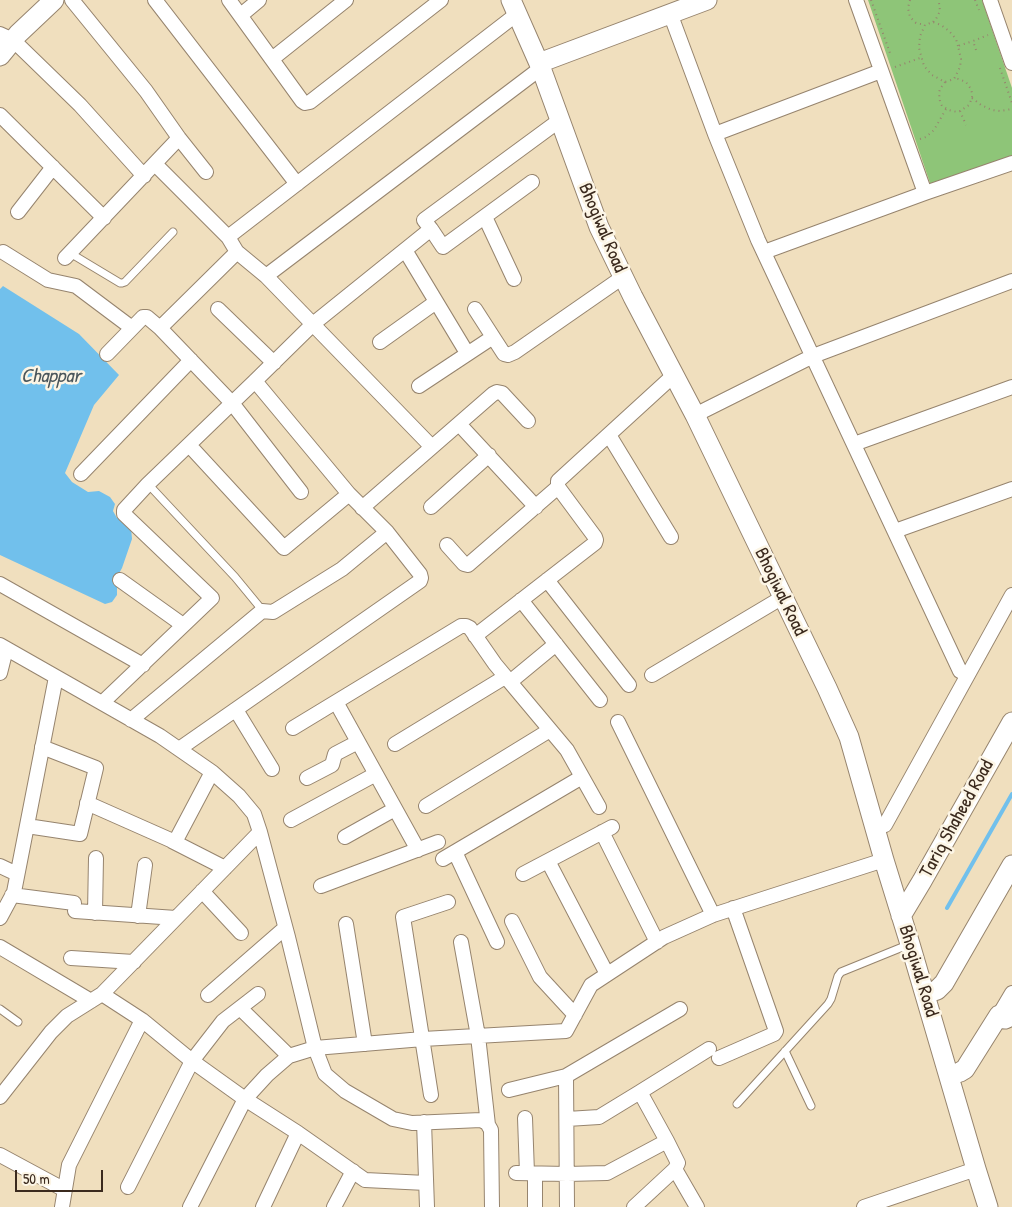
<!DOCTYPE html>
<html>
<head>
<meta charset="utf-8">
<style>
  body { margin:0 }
  #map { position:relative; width:1012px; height:1207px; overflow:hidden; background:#f0dfbe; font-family:"Patrick Hand",sans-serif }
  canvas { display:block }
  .scale { position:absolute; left:15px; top:1170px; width:88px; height:22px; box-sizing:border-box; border:2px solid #3b2a1e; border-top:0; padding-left:6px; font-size:15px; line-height:18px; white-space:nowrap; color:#3b2a1e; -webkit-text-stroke:4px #fcf5e5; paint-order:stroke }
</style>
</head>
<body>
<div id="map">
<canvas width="1012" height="1207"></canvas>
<div class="scale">50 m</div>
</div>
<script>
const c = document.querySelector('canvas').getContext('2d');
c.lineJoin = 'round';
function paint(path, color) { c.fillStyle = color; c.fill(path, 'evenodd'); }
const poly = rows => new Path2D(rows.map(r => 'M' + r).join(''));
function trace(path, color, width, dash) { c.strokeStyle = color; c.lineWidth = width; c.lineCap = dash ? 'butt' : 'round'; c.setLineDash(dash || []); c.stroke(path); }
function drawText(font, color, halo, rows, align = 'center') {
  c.font = font + ' "Patrick Hand",sans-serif'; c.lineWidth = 5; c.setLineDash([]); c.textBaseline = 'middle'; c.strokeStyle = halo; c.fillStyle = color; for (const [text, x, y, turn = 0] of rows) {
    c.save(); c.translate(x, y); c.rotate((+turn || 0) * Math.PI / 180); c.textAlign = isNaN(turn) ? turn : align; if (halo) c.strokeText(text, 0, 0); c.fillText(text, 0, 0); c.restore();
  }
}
const green = poly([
  [868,0,982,0,1012,88,1012,156,931,186]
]);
const water = poly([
  [3,286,79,334,119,375,94,405,65,473,72,482,88,492,99,491,110,497,115,504,113,511,117,518,125,517,131,527,132,539,122,568,117,577,117,595,112,602,105,604,0,555,0,289]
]);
const stream = poly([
  [947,908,1012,794]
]);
const path = poly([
  [871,0,890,53],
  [910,0,908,8,910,17,916,23,925,25],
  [975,0,979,10],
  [933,22,936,19,940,11,939,3,937,0],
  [958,46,956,39,949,31,941,25,933,22,925,25,920,36,919,48,924,66,932,75,945,82,954,79,960,67,961,59,958,46,973,41],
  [976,50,973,41,988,35],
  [895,67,920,58],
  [1000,68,1012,103],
  [945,82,940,89,939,93,940,102,942,106,949,110,957,112,960,111,969,105,972,98,972,93,971,89,966,82,958,79,954,79],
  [972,98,981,105,992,110,1000,111,1012,109],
  [960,111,966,125],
  [920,139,926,137,934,130,946,109]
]);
const lane = poly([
  [70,253,120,283,122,283,125,282,173,232],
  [148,484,235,577,263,611],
  [0,1009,18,1022],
  [785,1051,811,1106],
  [737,1104,828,1004,831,999,838,976,841,972,910,944]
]);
const street = poly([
  [72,0,146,91,179,138,206,172],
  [155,0,297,184],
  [229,0,302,101,305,103,310,102,441,0],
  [856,0,925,193],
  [990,0,1012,63],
  [670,13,715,134,758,240,960,671,967,675],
  [241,15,259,0],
  [0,34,13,40,80,105,144,176],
  [272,59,346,0],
  [0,115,104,218],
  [715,134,881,71],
  [155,164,228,237,237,252,266,276,432,447],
  [18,212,53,167],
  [485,217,514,279],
  [431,229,443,247,532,182],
  [228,237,517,14],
  [405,250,467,353],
  [3,252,48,280,76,286,132,328],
  [237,252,160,328,232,403,301,492],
  [764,252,925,193,1012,163],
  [65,258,179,138],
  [266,276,541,68],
  [218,309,274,363],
  [475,309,493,337,504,354,508,355,515,352,623,277],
  [380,342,436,302],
  [107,354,143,317,147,317,160,328],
  [419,386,493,337],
  [695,415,813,356,1012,281],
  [459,424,536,507],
  [609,435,671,537],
  [854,444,1012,387],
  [189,445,284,548,349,494],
  [81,474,191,360],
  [431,507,489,455],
  [362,508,493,394,497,392,502,393,528,421],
  [895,531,1012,489],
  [447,545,464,564,468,565,558,487],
  [120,580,183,625],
  [547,580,629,685],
  [0,584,143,665],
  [521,600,600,700],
  [475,636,595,543,596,540,595,537,558,487,558,481,674,375],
  [0,645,160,736,212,772,239,796,254,814,260,832,288,937,315,1048,325,1074,345,1091,393,1119,412,1123,481,1120,487,1123,491,1130,492,1207],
  [0,673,6,649],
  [652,675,783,597],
  [510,682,567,750,599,807],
  [336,702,418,850],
  [102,703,212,598,124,514,124,510,148,484,255,381,313,324,431,229,424,220,560,120],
  [236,710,272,769],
  [131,720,262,611,273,612,342,569,387,532],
  [618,722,713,915],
  [293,728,461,626,466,626,470,628,495,664,510,682,556,644],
  [395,744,505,677],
  [179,749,420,581,421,578,420,574,387,532,349,494,255,381],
  [307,778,332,765,335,754,358,742],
  [87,803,175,842,212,772],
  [426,806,550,730],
  [291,820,376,774],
  [27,826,80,834,96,768,42,747],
  [875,828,885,825,1012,595],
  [602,832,657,942],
  [345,837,395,809],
  [172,841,225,868],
  [455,852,497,942],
  [443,859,582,777],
  [548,861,607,974],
  [0,866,17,874],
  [523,874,612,827],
  [321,886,438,842],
  [202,891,241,933],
  [12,895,74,903],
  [75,911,176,918],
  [95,913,96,858],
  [138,916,145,865],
  [0,918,14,892,56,677],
  [512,921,540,977,575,1015],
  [346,924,365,1044],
  [461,942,478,1036,488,1125],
  [0,947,91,1001],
  [71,958,134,962],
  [102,994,142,1020,192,1061,245,1099,298,1133,365,1180,426,1183],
  [208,995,285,928],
  [240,1008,289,1056],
  [999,1015,1012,993],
  [719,1058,774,1034,776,1031,733,908],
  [566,1076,567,1207],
  [509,1090,566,1076,680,1009],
  [640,1092,709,1049],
  [431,1095,403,917,448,902],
  [0,1097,51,1032,67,1016,102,994,260,832],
  [525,1118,527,1173],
  [567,1119,599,1117,640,1092,667,1141,678,1163,675,1169,634,1207],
  [424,1122,427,1207],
  [0,1155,65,1190],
  [675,1169,697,1207],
  [516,1173,567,1174,607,1173,667,1141],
  [128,1187,192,1061,223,1021,258,994],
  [62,1207,69,1165,142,1020],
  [190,1207,245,1099,267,1075,289,1056,315,1048,423,1039,566,1031,591,985,664,937,713,915,884,860],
  [263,1207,298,1133],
  [334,1207,353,1171],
  [535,1207,535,1174],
  [864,1207,976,1169]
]);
const secondary = poly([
  [511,0,541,68,599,227,633,297,695,415,827,688,849,737,884,860,910,944,976,1169,988,1207],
  [0,56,18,34,54,0],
  [539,63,707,0],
  [901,916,922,881,1012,722],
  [925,994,937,990,944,983,1012,865],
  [949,1076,960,1072,965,1069,999,1015,1005,1019,1012,1016]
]);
const streetNames = [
  ["Bhogiwal Road",602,228,67],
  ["Bhogiwal Road",780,592,64],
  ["Tariq Shaheed Road",957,819,-61],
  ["Bhogiwal Road",918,971,73]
];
const waterNames = [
  ["Chappar",51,377]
];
paint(green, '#8ec578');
paint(water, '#71c0ec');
trace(stream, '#71c0ec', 4);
trace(lane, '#96846e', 9);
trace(street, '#96846e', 16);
trace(secondary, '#96846e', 21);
trace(path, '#96846e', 2, [1, 4]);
trace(lane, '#fff', 7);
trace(street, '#fff', 14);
trace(secondary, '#fff', 19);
drawText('19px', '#3b2a1e', '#fcf5e5', streetNames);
drawText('italic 20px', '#4b575c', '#fcf5e5', waterNames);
</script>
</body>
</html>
